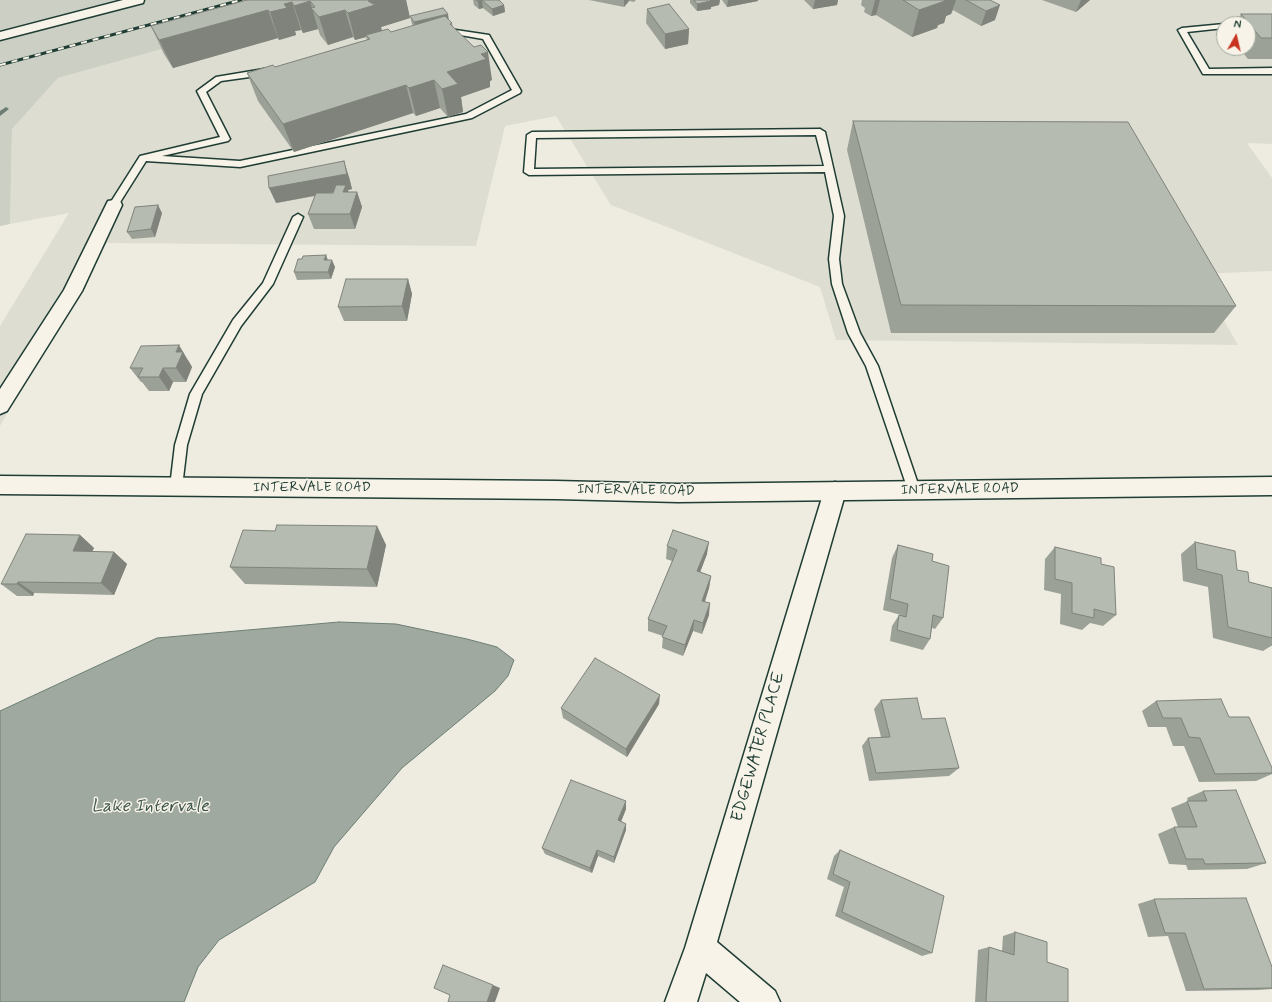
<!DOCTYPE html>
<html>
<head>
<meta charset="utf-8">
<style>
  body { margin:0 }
  #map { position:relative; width:1272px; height:1002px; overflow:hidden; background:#eeece1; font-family:Mynerve,sans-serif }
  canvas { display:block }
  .north { position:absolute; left:1216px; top:16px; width:40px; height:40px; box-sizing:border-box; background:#f7f3e8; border:1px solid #a1aaa0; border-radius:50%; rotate:8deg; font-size:11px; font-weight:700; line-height:16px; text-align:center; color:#1f3d34 }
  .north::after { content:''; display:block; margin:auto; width:14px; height:18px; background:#c8321e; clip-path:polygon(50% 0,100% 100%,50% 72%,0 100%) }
</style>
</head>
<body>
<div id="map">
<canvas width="1272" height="1002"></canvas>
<div class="north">N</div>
</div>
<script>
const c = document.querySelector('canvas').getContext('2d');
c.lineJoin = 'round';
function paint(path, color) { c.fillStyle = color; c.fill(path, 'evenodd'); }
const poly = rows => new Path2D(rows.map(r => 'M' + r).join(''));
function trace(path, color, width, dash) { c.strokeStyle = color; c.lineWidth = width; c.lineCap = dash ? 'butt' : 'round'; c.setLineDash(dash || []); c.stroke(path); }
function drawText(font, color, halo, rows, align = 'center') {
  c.font = font + ' Mynerve,sans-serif'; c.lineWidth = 3; c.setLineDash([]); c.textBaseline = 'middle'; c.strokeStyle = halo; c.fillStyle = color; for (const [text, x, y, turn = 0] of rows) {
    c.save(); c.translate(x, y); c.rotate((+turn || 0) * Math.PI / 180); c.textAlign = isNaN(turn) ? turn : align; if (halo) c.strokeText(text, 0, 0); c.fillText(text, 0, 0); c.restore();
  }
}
const built = poly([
  [338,0,1272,0,1272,144,1247,143,1272,178,1272,271,1197,274,1238,345,836,340,820,287,611,205,556,116,505,126,476,246,102,243,0,426,0,326,69,213,10,224,12,129,58,78],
  [1224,24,1248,24,1248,48,1224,48]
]);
const green = poly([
  [0,0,338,0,58,78,12,129,10,224,0,226]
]);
const water = poly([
  [339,622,396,624,467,639,497,647,514,660,508,676,495,691,402,768,334,847,315,882,219,940,198,967,184,1002,0,1002,0,711,157,638,339,622]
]);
const stream = poly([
  [6,107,9,109,0,116,0,111,6,107]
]);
const lane = poly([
  [1224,24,1224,28,1187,32,1209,69,1272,68,1272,74,1203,74,1178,30,1182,28,1224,24,1225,24,1224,24],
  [449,29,489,35,521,91,520,93,472,118,240,167,146,161,117,207,111,207,109,205,140,156,220,137,197,91,216,77,264,69,268,72,264,75,221,81,206,92,230,139,228,141,162,156,240,161,466,114,512,90,483,39,449,33,441,35,437,33,449,29],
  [820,129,825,132,844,216,839,259,842,284,860,333,878,366,920,490,919,494,914,495,909,494,908,490,866,366,848,333,832,284,829,259,834,216,825,172,529,175,524,172,527,135,532,132,820,129],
  [816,135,824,166,534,169,536,138,816,135],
  [298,214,303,217,273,284,241,326,202,394,187,445,182,487,181,491,176,492,171,491,170,487,175,445,190,394,233,320,263,283,293,217,298,214]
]);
const street = poly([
  [123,0,144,0,143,3,0,40,0,32,123,0],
  [114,200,120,201,122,205,82,291,7,411,0,414,0,389,64,290,106,205,108,201,114,200],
  [835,482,843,485,846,491,717,942,775,991,780,1002,740,1002,706,973,697,1002,665,1002,685,948,824,491,827,485,835,482]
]);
const secondary = poly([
  [0,476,556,481,678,484,1272,477,1272,495,678,502,556,499,0,494,0,476]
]);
const rail = poly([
  [0,65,241,0]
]);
const wall = poly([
  [247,0,407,0,406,0,410,18,381,27,382,31,391,32,413,26,412,24,410,16,449,21,452,23,453,27,492,80,490,81,490,87,461,97,463,112,448,117,440,108,416,116,413,113,294,152,258,101,247,73,275,67,367,40,366,37,355,40,353,37,328,45,320,35,318,29,303,33,301,30,295,31,296,35,279,40,278,38,173,68,164,54,151,26],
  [473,0,499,0,504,5,505,12,493,16,483,8,479,9,474,5],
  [589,0,636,0,634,2,629,1,624,7],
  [690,0,720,0,719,5,711,7,711,9,697,11,690,3],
  [722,0,758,0,758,1,727,7],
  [804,0,838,0,837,5,813,9],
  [862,0,990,0,995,20,981,26,953,10,951,14,946,16,944,23,938,25,937,28,912,37,876,15,871,16,864,12,865,8,861,5],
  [1042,0,1090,0,1076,12],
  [647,9,689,29,688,44,665,49,646,23],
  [1241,14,1272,14,1272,59,1248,59,1239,48,1248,48,1248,24,1236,24],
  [853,121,1236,306,1214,333,891,333,847,150],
  [349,177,352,189,348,190,348,192,357,192,362,207,355,229,314,229,308,214,315,196,276,203],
  [162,213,155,237,132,239,127,232],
  [326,255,327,260,335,267,331,279,297,280,294,272,302,259],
  [408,279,412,294,407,321,344,321,338,307],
  [188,360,192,367,186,382,173,382,169,391,149,391,142,382,141,382,130,368],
  [377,526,386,545,377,587,245,584,230,567,275,531],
  [80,535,94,548,92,552,114,552,127,564,114,595,34,593,33,596,17,596,1,584],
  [1195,542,1237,570,1249,582,1272,588,1272,646,1271,646,1263,651,1213,638,1208,587,1183,581,1181,554],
  [898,545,932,561,943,618,935,629,932,628,930,639,923,650,890,641,892,626,899,615,901,615,883,610,892,558],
  [667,546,707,554,700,572,711,576,709,588,705,602,709,615,702,634,693,631,683,656,662,648,663,636,648,631,648,619,672,561,666,559],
  [1055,547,1101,564,1116,615,1103,626,1090,623,1082,630,1060,624,1061,594,1044,590,1045,559],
  [881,700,959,768,949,776,869,781,862,746,868,738,881,737,874,709],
  [1156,701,1229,717,1272,768,1272,774,1256,781,1199,782,1184,746,1173,746,1166,727,1148,727,1142,711],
  [659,704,627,757,563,718,561,708],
  [1203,791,1266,863,1247,869,1188,870,1186,865,1169,864,1158,834,1174,827,1178,827,1171,808,1188,801,1187,798],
  [626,801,626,809,621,821,626,824,626,830,614,863,598,856,592,873,545,854,542,848],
  [840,850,932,953,922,956,835,916,844,887,827,879,834,856],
  [1154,899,1272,967,1272,989,1259,990,1186,991,1168,936,1148,937,1138,904],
  [1015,932,1047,962,1068,1002,975,1002,978,950,989,947,1002,951,1003,936]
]);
const shadedWall = poly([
  [355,0,407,0,406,0,410,18,381,27,382,32,366,35,366,37,355,40,348,13],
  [482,0,483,8,479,9,478,1],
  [624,0,629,0,629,1,624,7],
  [710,0,720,0,719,5,711,7,711,9,697,11,697,4],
  [728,0,758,0,758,1,727,7],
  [815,0,838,0,837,5,813,9],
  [875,0,880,0,876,15,871,16],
  [945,0,956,0,951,14,946,16,944,23,938,25,937,28,912,37,919,10,945,1],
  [1081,0,1090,0,1076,12],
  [310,1,318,29,303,33,294,6],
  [292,2,301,30,295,31,296,35,279,40,270,12,284,4],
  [504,5,505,12,493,16,492,9],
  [1000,5,995,20,981,26,986,11],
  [268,10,278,38,173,68,159,40],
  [345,10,353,37,328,45,319,17],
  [448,14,449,21,416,30,414,22],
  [689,29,688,44,665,49,665,34],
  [488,52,492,80,490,81,490,87,461,97,463,112,448,117,442,89,447,72,481,54],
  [434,80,440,108,416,116,409,88],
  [406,85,413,113,294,152,283,124],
  [344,161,349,177,352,189,348,190,351,200,343,192,344,190,276,203,269,188],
  [357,192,362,207,355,229,350,214],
  [158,205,162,213,155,237,151,229],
  [326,255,329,263,324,260],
  [332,260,335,267,331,279,328,272],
  [408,279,412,294,407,321,402,306],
  [179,345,192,367,186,382,176,368,176,352],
  [163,368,173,382,169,391,159,377],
  [377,526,386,545,377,587,367,569],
  [80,535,94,548,86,563,73,551],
  [709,542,707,554,696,583,697,571],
  [114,552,127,564,114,595,101,583],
  [711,576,709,588,701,612,702,601],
  [18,582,34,593,33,596,17,584],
  [710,603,709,615,702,634,703,623],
  [694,620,693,631,683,656,685,645],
  [660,695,659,704,627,757,626,749],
  [626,801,626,809,619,827,618,820],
  [626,824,626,830,614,863,614,857],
  [597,850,598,856,592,873,590,868],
  [493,985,500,988,495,1002,487,1002]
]);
const building = poly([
  [247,0,372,0,368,1,375,5,348,13,345,10,319,17,311,8,315,7,310,1,294,6,292,2,284,4,287,8,270,12,268,10,159,40,151,26,247,0],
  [476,0,499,0,504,5,492,9,482,0,478,1,476,0],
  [694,0,710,0,711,1,697,4,694,0],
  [903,0,944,0,945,1,919,10,903,0],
  [966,0,990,0,1000,5,986,11,966,0],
  [669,4,689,29,665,34,647,9,669,4],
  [443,8,448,14,414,22,410,16,443,8],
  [1241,14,1272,14,1272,38,1261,38,1241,14],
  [445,16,452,23,450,24,474,47,481,45,488,52,481,54,486,59,447,72,458,84,442,89,434,80,409,88,406,85,283,124,247,73,273,65,275,67,370,39,366,35,388,29,391,32,445,16],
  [853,121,1128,122,1236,306,901,305,853,121],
  [344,161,347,174,269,188,268,176,344,161],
  [336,185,346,185,343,192,357,192,350,214,308,214,316,193,333,193,336,185],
  [158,205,151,229,127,232,135,207,158,205],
  [326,255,324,260,332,260,328,272,294,272,298,259,302,259,303,256,326,255],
  [346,279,408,279,402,306,338,307,346,279],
  [179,345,176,352,183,352,176,368,163,368,159,377,138,377,143,368,130,368,141,346,179,345],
  [277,525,377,526,367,569,230,567,243,530,275,531,277,525],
  [673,530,709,542,697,571,711,576,702,601,710,603,703,623,694,620,685,645,662,637,667,626,648,619,677,550,667,546,673,530],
  [26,534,80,535,73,551,114,552,101,583,18,582,17,584,1,584,26,534],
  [1195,542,1235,551,1237,570,1248,572,1249,582,1272,588,1272,638,1228,627,1222,575,1197,569,1195,542],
  [898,545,933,554,932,561,949,566,943,618,933,615,930,639,897,630,899,615,906,617,908,604,890,599,898,545],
  [1055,547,1101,558,1101,564,1114,567,1116,615,1094,609,1094,618,1072,613,1072,583,1055,579,1055,547],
  [595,658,660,695,626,749,561,708,595,658],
  [917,698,922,719,945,718,959,768,876,773,868,738,890,737,881,700,917,698],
  [1221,699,1229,717,1249,717,1272,768,1272,773,1215,774,1200,738,1189,737,1181,718,1163,718,1156,701,1221,699],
  [571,780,626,801,618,820,626,824,614,857,597,850,590,868,542,848,571,780],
  [1236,790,1266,863,1205,864,1203,859,1186,859,1174,827,1197,827,1187,801,1207,801,1203,791,1236,790],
  [840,850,944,896,932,953,842,912,850,882,833,874,840,850],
  [1246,898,1272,967,1272,988,1204,989,1185,933,1165,933,1154,899,1246,898],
  [1015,932,1047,942,1047,962,1068,969,1068,1002,986,1002,989,947,1014,955,1015,932],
  [443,965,493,985,487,1002,448,1002,450,995,434,988,443,965]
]);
const streetNames = [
  ["INTERVALE ROAD",312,488],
  ["INTERVALE ROAD",960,490,-1],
  ["INTERVALE ROAD",636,491,1]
];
const nearStreetnames = [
  ["EDGEWATER PLACE",759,747,-74]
];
const nearWaternames = [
  ["Lake Intervale",150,807]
];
paint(built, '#ddddd2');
paint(green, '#cccfc4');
paint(water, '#9fa99f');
trace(water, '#6c7e74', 1);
paint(stream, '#6c7e74');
trace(lane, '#1f3d34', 3);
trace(street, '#1f3d34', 3);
trace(secondary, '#1f3d34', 3);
paint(lane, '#f7f3e8');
paint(street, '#f7f3e8');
paint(secondary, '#f7f3e8');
trace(rail, '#1f3d34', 3);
trace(rail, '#f7f3e8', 2, [6]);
paint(wall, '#9ca197');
paint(shadedWall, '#7f837b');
paint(building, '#b5bbb0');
trace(building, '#7f837b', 1);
drawText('14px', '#1f3d34', '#f7f3e8', streetNames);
drawText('17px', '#1f3d34', '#f7f3e8', nearStreetnames);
drawText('italic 18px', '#3f584f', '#f7f3e8', nearWaternames);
</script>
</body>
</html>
